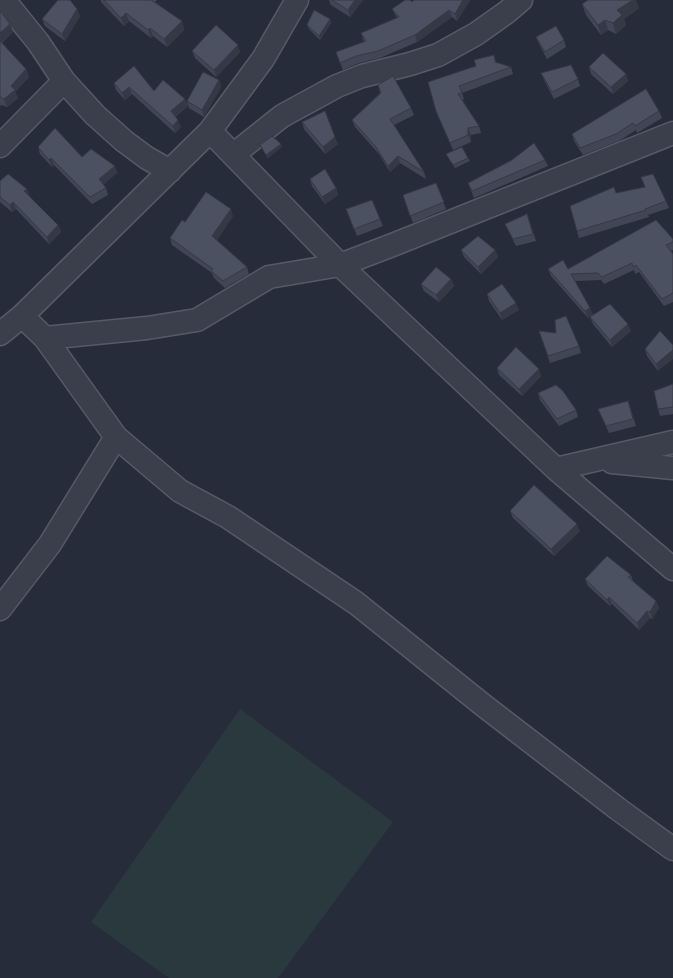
<!DOCTYPE html>
<html>
<head>
<meta charset="utf-8">
<style>
  body { margin:0 }
  canvas { display:block; background:#272c3b }
</style>
</head>
<body>
<canvas width="673" height="978"></canvas>
<script>
const c = document.querySelector('canvas').getContext('2d');
c.lineJoin = 'round';
function paint(path, color) { c.fillStyle = color; c.fill(path, 'evenodd'); }
const poly = rows => new Path2D(rows.map(r => 'M' + r).join(''));
function trace(path, color, width, dash) { c.strokeStyle = color; c.lineWidth = width; c.lineCap = dash ? 'butt' : 'round'; c.setLineDash(dash || []); c.stroke(path); }
const green = poly([
  [240,709,393,822,278,978,169,978,91,922]
]);
const minor = poly([
  [4,0,38,42,64,81,95,115,124,141,147,158,170,171],
  [210,131,340,265,556,469,673,569],
  [0,146,64,81],
  [233,155,282,116,337,86,362,76,410,64,438,55,476,34,507,12,521,0],
  [22,316,45,338,116,437,180,491,228,517,356,603,483,705,618,809,673,849],
  [0,334,22,316,210,131,263,59,297,0],
  [45,338,147,328,197,320,269,277,340,265,390,246,673,133],
  [612,462,673,468],
  [556,469,673,442],
  [0,609,50,544,116,437]
]);
const wall = poly([
  [101,0,157,0,155,2,182,21,184,30,167,47,153,36,151,38,129,21,124,26,101,2],
  [329,0,363,0,350,17,331,5],
  [414,0,470,0,457,21,452,17,417,42,380,58,359,63,343,70,336,52,364,42,361,33,397,18,392,9,412,2],
  [582,4,639,8,624,19,626,25,616,34,608,30,601,35,586,15],
  [77,9,80,16,65,41,45,26,42,19],
  [0,11,10,24,13,32,2,43,26,69,29,77,15,92,18,98,7,107,2,105,0,106],
  [330,19,331,23,320,40,309,29,307,25],
  [536,37,564,40,566,47,547,59,539,44],
  [192,51,240,52,216,77,195,58],
  [494,55,496,62,511,67,513,74,462,93,464,99,462,100,479,126,481,133,471,135,471,142,453,150,436,111,476,66],
  [589,67,626,74,628,81,613,94,591,74],
  [541,73,578,79,580,86,554,99,544,80],
  [219,80,221,87,204,117,189,108,187,101],
  [114,83,154,91,185,99,188,106,175,117,181,127,175,133,132,94,125,100,116,90],
  [378,85,411,108,414,115,394,125,424,172,426,179,400,163,390,172,379,154,355,127,352,120,380,93],
  [659,111,662,118,637,133,636,130,619,141,583,155,574,141,572,134],
  [302,122,338,144,325,154,304,129],
  [38,147,82,157,115,166,117,173,103,184,106,188,108,195,92,204,54,165,52,167,40,154],
  [446,154,468,158,470,161,455,168],
  [545,160,548,166,474,198,468,183],
  [310,179,336,188,338,195,325,204,312,186],
  [0,181,30,196,29,196,58,225,61,232,49,244,16,209,12,212,0,202],
  [436,183,446,209,413,223,403,195],
  [616,193,666,201,669,208,648,215,649,217,579,238,577,231],
  [346,209,380,219,383,226,357,236],
  [527,214,536,241,516,246,505,224],
  [233,216,217,240,247,267,249,274,225,288,214,278,212,273,172,245,170,238,185,222],
  [673,239,673,250,671,251,673,254,673,302,664,306,639,272,635,274,634,270,604,284,601,280,575,281,593,315,588,318,551,276,548,269,568,269],
  [461,250,495,250,498,257,481,274,464,257],
  [451,279,454,286,439,302,424,291,421,284],
  [487,294,519,310,502,320,489,301],
  [590,317,631,331,612,347,593,324],
  [539,331,579,346,581,353,550,363],
  [660,331,658,371,647,356,645,349],
  [497,368,541,376,522,396,499,375],
  [673,384,673,414,660,416,658,409],
  [538,393,576,410,578,417,559,426,540,400],
  [628,401,636,426,609,433,598,409],
  [510,511,580,531,554,556,513,518],
  [631,575,633,581,656,601,659,608,652,619,650,618,639,630,612,604,610,606,588,586,585,579]
]);
const shadedWall = poly([
  [355,0,363,0,350,17,348,10],
  [463,0,470,0,457,21,455,14],
  [633,0,636,0,639,8,624,19,626,25,616,34,613,23,617,10],
  [77,9,80,16,65,41,62,34],
  [449,10,452,17,417,42,415,35],
  [126,13,129,21,124,26,121,18],
  [330,19,331,23,320,40,319,36],
  [605,20,608,30,601,35,598,25],
  [182,21,184,30,167,47,164,39],
  [10,24,13,32,0,44,0,33],
  [150,28,153,36,151,38,148,30],
  [238,45,240,52,216,77,214,70],
  [26,69,29,77,15,92,18,98,7,107,4,99,11,86],
  [626,74,628,81,613,94,611,87],
  [219,80,221,87,204,117,202,110],
  [129,87,132,94,125,100,122,93],
  [185,99,188,106,173,118,171,111],
  [178,120,181,127,175,133,173,126],
  [468,128,471,135,471,142,468,135],
  [335,137,338,144,325,154,323,147],
  [281,144,282,147,267,159,266,155],
  [398,156,400,163,390,172,388,166],
  [51,158,54,165,52,167,49,160],
  [115,166,117,173,102,186,99,179],
  [336,188,338,195,325,204,322,197],
  [27,189,30,196,27,198,24,191],
  [13,202,16,209,12,212,10,205],
  [231,209,233,216,215,243,212,236],
  [58,225,61,232,49,244,47,237],
  [495,250,498,257,481,274,478,267],
  [451,279,454,286,439,302,436,295],
  [516,303,519,310,502,320,500,313],
  [590,308,593,315,588,318,585,311],
  [628,324,631,331,612,347,610,340],
  [673,350,673,359,658,371,656,364],
  [539,369,541,376,522,396,519,389],
  [577,524,580,531,554,556,551,549],
  [609,597,612,604,610,606,607,600],
  [656,601,659,608,652,619,650,612],
  [647,611,650,618,639,630,637,623]
]);
const building = poly([
  [58,0,70,0,77,9,62,34,42,19,58,0],
  [104,0,151,0,182,21,164,39,150,28,148,30,126,13,121,18,104,0],
  [332,0,355,0,348,10,332,0],
  [405,0,410,0,412,2,414,0,463,0,455,14,449,10,415,35,378,51,356,56,340,63,336,52,366,41,361,33,399,17,392,9,405,0],
  [588,0,633,0,617,10,622,15,613,23,605,20,598,25,582,4,588,0],
  [314,10,330,19,319,36,307,25,314,10],
  [0,11,10,24,0,33,0,11],
  [216,25,238,45,214,70,192,51,216,25],
  [556,26,564,40,545,52,536,37,556,26],
  [0,41,26,69,11,86,15,90,4,99,0,97,0,41],
  [603,53,626,74,611,87,589,67,603,53],
  [494,55,495,62,511,67,459,86,462,92,458,94,479,126,468,128,468,135,450,143,436,111,428,82,476,66,474,60,494,55],
  [571,65,578,79,552,92,541,73,571,65],
  [134,66,154,91,163,80,185,99,171,111,178,120,173,126,129,87,122,93,114,83,134,66],
  [203,72,219,80,202,110,187,101,203,72],
  [393,76,411,108,390,119,424,172,398,156,388,166,376,147,352,120,381,93,378,85,393,76],
  [646,89,659,111,635,126,633,123,616,134,580,148,572,134,646,89],
  [325,111,335,137,323,147,302,122,325,111],
  [55,128,82,157,91,149,115,166,99,179,106,188,90,197,51,158,49,160,38,147,55,128],
  [272,136,281,144,266,155,260,145,272,136],
  [534,143,545,160,472,191,468,183,512,160,534,143],
  [462,147,468,158,453,165,446,154,462,147],
  [325,169,336,188,322,197,310,179,325,169],
  [8,174,27,189,24,191,58,225,47,237,13,202,10,205,0,197,0,181,8,174],
  [653,174,666,201,645,209,646,210,577,231,570,206,614,187,616,193,645,187,641,177,653,174],
  [436,183,444,202,410,216,403,195,436,183],
  [206,192,231,209,212,236,247,267,223,281,211,271,213,269,170,238,182,220,185,222,206,192],
  [372,200,380,219,354,229,346,209,372,200],
  [527,214,533,234,513,239,505,224,527,214],
  [656,220,673,239,673,242,666,245,673,254,673,293,662,299,636,265,633,267,632,263,602,277,598,273,571,274,590,308,585,311,548,269,563,260,568,269,656,220],
  [478,236,495,250,478,267,461,250,478,236],
  [436,267,451,279,436,295,421,284,436,267],
  [502,284,516,303,500,313,487,294,502,284],
  [610,304,628,324,610,340,590,317,610,304],
  [566,316,579,346,548,356,539,331,556,333,555,320,566,316],
  [660,331,673,345,673,350,656,364,645,349,660,331],
  [516,347,539,369,519,389,497,368,516,347],
  [673,384,673,407,658,409,654,391,673,384],
  [556,385,563,391,576,410,557,419,538,393,556,385],
  [628,401,633,419,606,426,598,409,628,401],
  [534,485,577,524,551,549,510,511,534,485],
  [607,556,631,575,628,577,656,601,650,612,647,611,637,623,609,597,607,600,585,579,607,556]
]);
paint(green, '#2a393d');
trace(minor, '#565a67', 25);
trace(minor, '#3b3f4c', 22);
paint(wall, '#414654');
paint(shadedWall, '#353945');
paint(building, '#4c5162');
trace(building, '#353945', 1);
</script>
</body>
</html>
